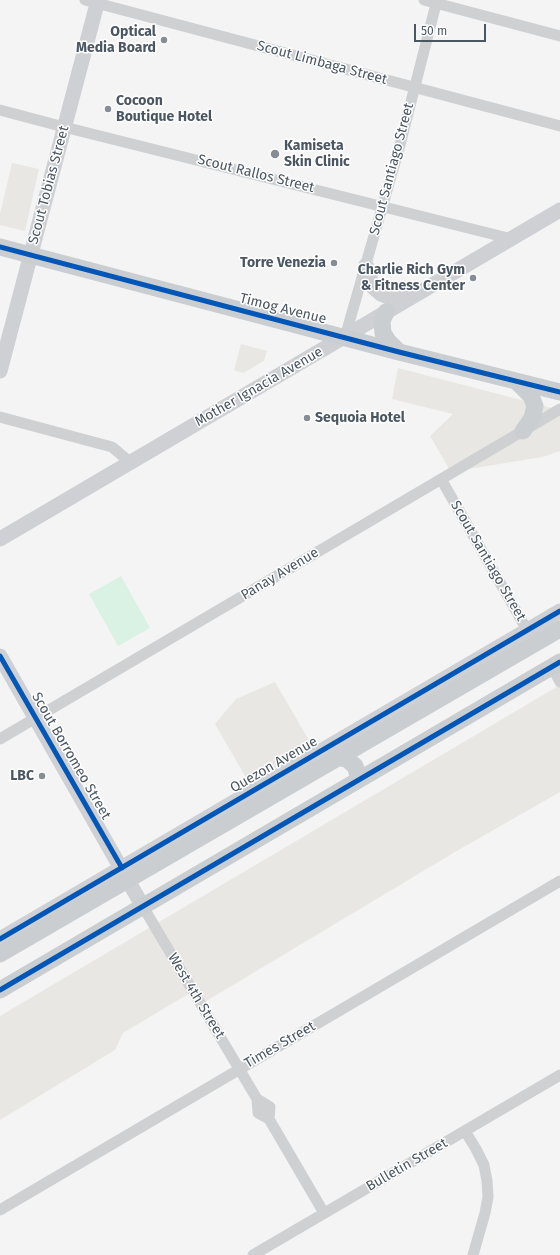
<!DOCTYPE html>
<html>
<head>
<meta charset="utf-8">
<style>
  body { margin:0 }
  #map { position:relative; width:560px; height:1255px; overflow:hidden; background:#f4f4f4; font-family:"Fira Sans",sans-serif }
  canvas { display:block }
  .scale { position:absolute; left:414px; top:24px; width:72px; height:18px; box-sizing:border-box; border:2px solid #4a5661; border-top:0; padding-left:5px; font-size:12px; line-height:14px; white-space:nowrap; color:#4a5661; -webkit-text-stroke:3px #fff; paint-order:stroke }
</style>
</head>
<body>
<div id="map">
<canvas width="560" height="1255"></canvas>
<div class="scale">50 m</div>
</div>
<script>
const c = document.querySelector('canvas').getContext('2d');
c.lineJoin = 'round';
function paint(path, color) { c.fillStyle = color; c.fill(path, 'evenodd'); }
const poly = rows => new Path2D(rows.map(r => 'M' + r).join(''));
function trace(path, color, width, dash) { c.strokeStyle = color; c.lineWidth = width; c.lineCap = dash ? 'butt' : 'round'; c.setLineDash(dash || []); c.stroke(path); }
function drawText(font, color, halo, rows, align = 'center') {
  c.font = font + ' "Fira Sans",sans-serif'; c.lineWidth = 3; c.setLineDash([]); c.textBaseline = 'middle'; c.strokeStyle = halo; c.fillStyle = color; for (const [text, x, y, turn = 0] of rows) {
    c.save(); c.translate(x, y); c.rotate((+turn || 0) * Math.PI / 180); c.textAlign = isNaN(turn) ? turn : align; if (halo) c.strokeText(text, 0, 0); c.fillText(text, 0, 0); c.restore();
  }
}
const commercial = poly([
  [12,163,39,169,25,231,0,225,0,214],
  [241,344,267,351,264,361,243,373,234,370],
  [398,368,560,410,560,451,542,457,451,472,430,436,453,414,392,399],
  [275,682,313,747,249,783,215,724,236,699],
  [560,685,560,792,455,852,198,1006,190,993,123,1033,115,1050,0,1120,0,1016]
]);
const green = poly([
  [121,576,150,628,118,646,89,594]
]);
const street = poly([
  [85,0,560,126],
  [424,0,560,36],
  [0,110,64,127,512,239],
  [345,337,400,145,437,0],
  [0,417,112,447,131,463],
  [441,479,531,637],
  [552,667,560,682],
  [0,739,560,409],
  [142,905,257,1099,258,1113,269,1119,324,1213],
  [257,1099,270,1107,269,1119],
  [465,1131,476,1149,484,1165,487,1181,488,1197,485,1213,473,1255],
  [0,1210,560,881],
  [253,1255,560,1075]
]);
const secondary = poly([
  [366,265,373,287,381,294,393,299,408,298],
  [0,371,98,0],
  [0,539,560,210],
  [0,656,142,905],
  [0,939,560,611]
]);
const primary = poly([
  [0,247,399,352,560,392],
  [386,312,382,321,383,333,388,341,399,352],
  [517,382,531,396,535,406,532,418,523,431],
  [339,757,348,760,355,766,358,775,358,780],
  [0,954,560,629],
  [0,990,560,662]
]);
const cycleway = poly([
  [0,247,399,352,560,392],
  [0,656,122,868],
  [0,939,560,611],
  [0,990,560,662]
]);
const markers = [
  [164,40,4,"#868d94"],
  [108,109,4,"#868d94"],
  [275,154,5,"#868d94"],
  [334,263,4,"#868d94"],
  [473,278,4,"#868d94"],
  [307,418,4,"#868d94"],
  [42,776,4,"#868d94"]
];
const poiNames = [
  ["Optical",156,32],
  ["Media Board",156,48],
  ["Cocoon",116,101,"left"],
  ["Boutique Hotel",116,117,"left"],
  ["Kamiseta",284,146,"left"],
  ["Skin Clinic",284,162,"left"],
  ["Torre Venezia",326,263],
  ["Charlie Rich Gym",465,270],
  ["& Fitness Center",465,286],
  ["Sequoia Hotel",315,418,"left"],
  ["LBC",34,776]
];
const streetNames = [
  ["Scout Limbaga Street",322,63,15],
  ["Scout Santiago Street",392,169,-75],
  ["Scout Rallos Street",256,174,14],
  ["Scout Tobias Street",49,185,-75],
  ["Timog Avenue",283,309,14],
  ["Mother Ignacia Avenue",259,387,-30],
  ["Scout Santiago Street",488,561,60],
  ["Panay Avenue",280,574,-31],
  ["Scout Borromeo Street",71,756,60],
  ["Quezon Avenue",274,765,-30],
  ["West 4th Street",196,996,59],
  ["Times Street",280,1045,-30],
  ["Bulletin Street",407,1165,-30]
];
paint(commercial, '#e8e7e3');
paint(green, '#d9f2e3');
trace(street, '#ced0d2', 11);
trace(secondary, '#ced0d4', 15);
trace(primary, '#caced1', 17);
trace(cycleway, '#0057b8', 5);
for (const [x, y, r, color] of markers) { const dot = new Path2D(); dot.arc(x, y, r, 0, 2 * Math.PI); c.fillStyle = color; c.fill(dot); trace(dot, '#fff', 1.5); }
drawText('bold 14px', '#4a5661', '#fff', poiNames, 'right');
drawText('14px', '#4a5661', '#fff', streetNames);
</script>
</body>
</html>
